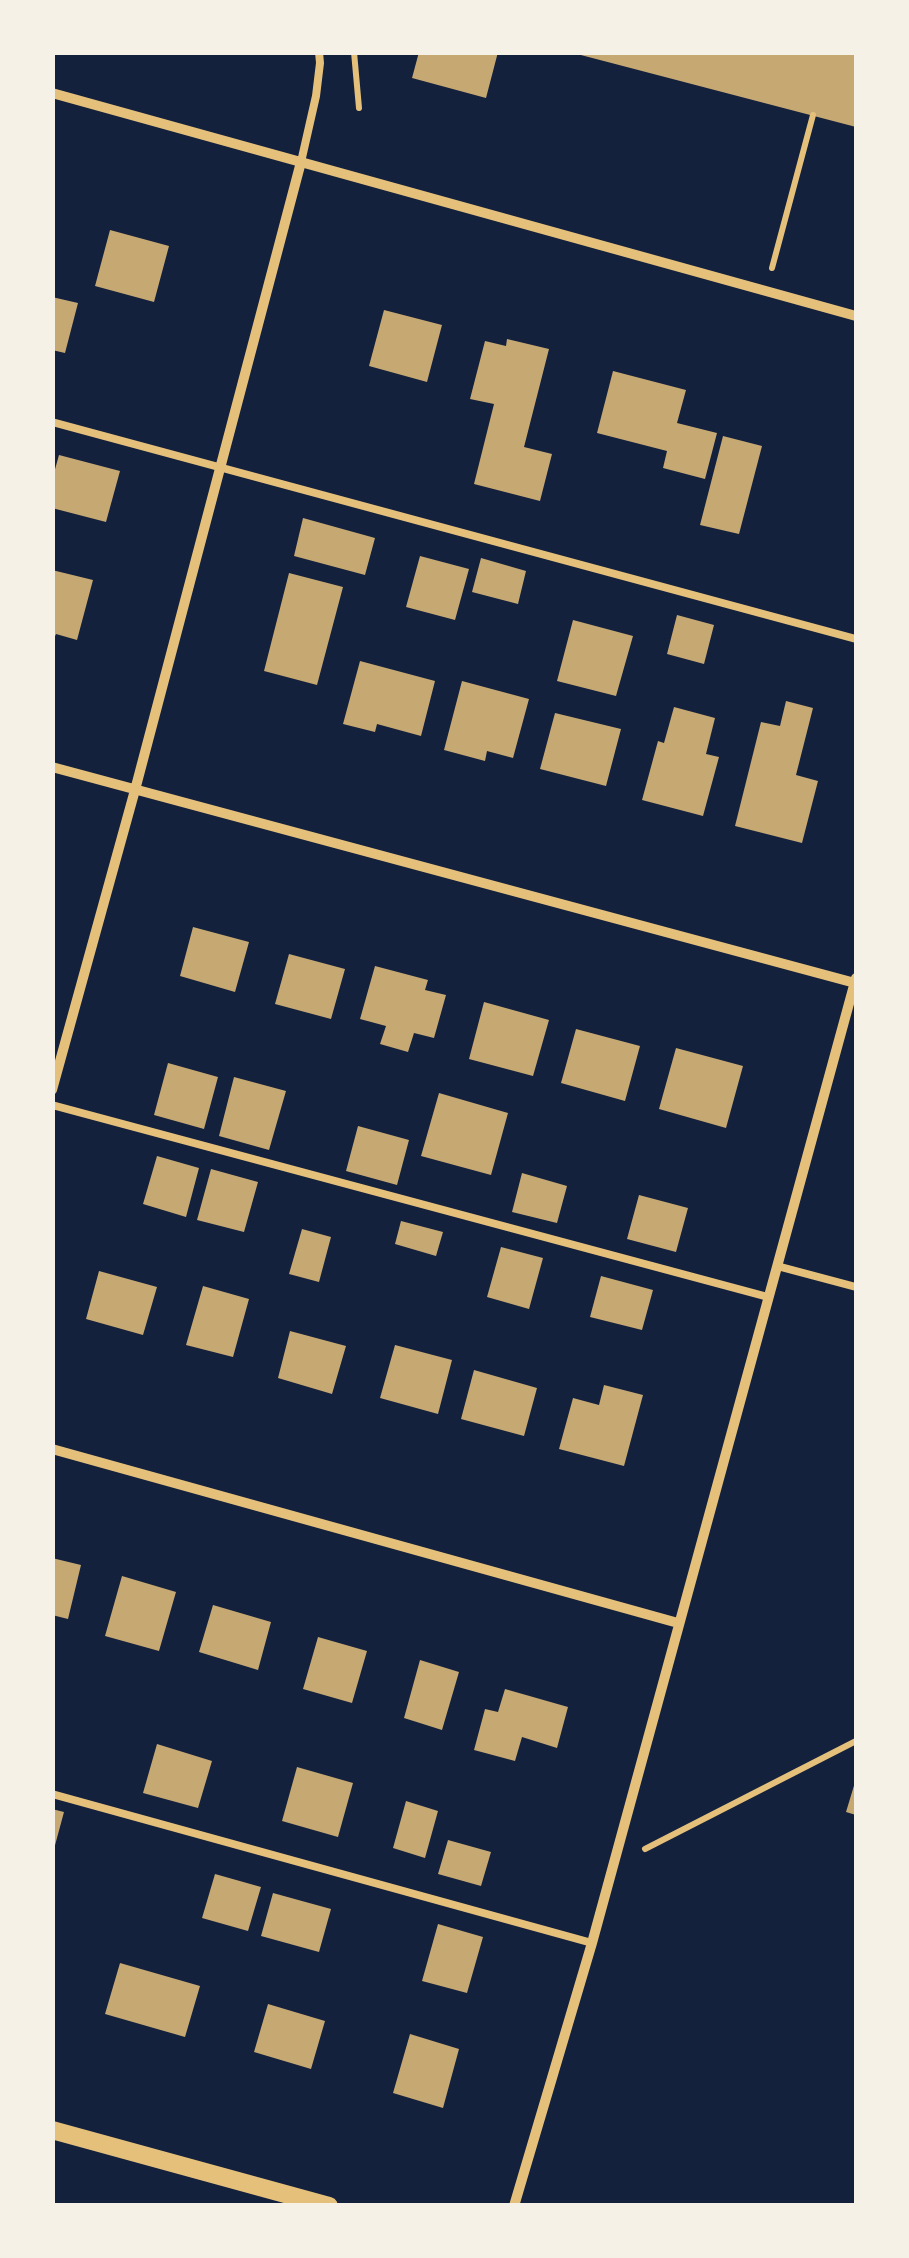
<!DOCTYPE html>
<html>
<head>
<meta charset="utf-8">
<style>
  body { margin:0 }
  #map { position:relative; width:909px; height:2258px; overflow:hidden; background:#14213d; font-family:"Roboto Condensed",sans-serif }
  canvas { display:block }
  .frame { position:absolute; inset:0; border:55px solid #f6f1e7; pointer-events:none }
</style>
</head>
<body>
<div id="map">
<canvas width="909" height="2258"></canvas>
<div class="frame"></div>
</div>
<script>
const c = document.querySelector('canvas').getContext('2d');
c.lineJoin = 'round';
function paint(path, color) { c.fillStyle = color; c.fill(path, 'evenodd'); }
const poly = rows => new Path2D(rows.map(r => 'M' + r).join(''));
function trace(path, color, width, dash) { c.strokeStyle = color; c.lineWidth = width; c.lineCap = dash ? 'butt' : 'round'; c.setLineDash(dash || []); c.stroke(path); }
const building = poly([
  [419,52,498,52,486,98,412,78],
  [577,52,856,52,856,127,577,54],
  [110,230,169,246,154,302,95,286],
  [52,297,78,303,65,353,52,350],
  [384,310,442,325,427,382,369,366],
  [507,339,549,349,524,447,552,454,540,501,474,484,494,404,470,399,485,341,506,346],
  [613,371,686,390,677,423,717,433,705,479,663,468,667,451,597,433],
  [723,436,762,446,739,534,700,525],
  [59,455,120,471,106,522,52,508,52,480],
  [303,518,375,538,365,575,294,556],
  [420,556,469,569,455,620,406,607],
  [481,558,526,571,518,604,472,592],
  [52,570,93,580,77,640,56,634,52,643],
  [289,573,343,587,317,685,264,671],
  [677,615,714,625,704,664,667,654],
  [573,620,633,636,616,696,557,681],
  [360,661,435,681,421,736,377,724,375,732,343,724],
  [462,681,529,699,513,758,487,751,485,761,444,750],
  [786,701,813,708,796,775,818,781,802,843,735,826,761,722,780,726],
  [674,707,715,718,706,754,719,757,703,816,642,800,658,741,664,743],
  [555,713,621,729,606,786,540,769],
  [193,927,249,942,235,992,180,976],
  [289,954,345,969,331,1019,275,1004],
  [375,966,428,980,425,990,446,995,434,1038,414,1033,408,1052,380,1044,386,1026,360,1019],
  [484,1002,549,1020,533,1076,469,1059],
  [576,1029,640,1046,625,1101,561,1083],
  [676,1048,743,1066,726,1128,659,1109],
  [168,1063,218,1077,204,1129,154,1115],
  [234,1077,286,1091,269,1150,219,1136],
  [439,1093,508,1113,491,1175,421,1156],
  [358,1126,409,1140,397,1185,346,1171],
  [157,1156,199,1168,186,1217,143,1204],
  [211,1169,258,1182,244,1232,197,1220],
  [522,1173,567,1186,557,1223,512,1212],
  [639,1195,688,1208,676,1252,627,1239],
  [401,1221,443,1232,436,1256,395,1244],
  [302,1229,331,1237,319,1282,289,1274],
  [501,1247,543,1258,529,1309,487,1297],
  [99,1271,157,1287,143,1335,86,1319],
  [601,1276,653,1290,642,1330,590,1317],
  [203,1286,249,1299,233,1357,186,1345],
  [290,1331,346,1346,332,1394,278,1378],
  [395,1345,452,1360,438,1414,380,1398],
  [474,1370,537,1388,524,1436,461,1419],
  [604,1385,643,1395,624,1466,559,1449,573,1398,599,1405],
  [52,1558,81,1565,68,1619,52,1615],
  [122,1576,176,1592,159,1651,105,1636],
  [213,1605,271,1622,258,1670,199,1652],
  [318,1637,367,1651,352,1703,303,1689],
  [420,1660,459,1672,442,1730,404,1718],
  [505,1689,568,1707,557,1748,522,1737,515,1761,474,1750,485,1709,498,1712],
  [157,1744,212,1761,198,1808,143,1793],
  [297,1767,353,1783,338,1837,282,1821],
  [856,1779,856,1815,846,1812],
  [406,1801,438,1811,425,1858,393,1848],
  [52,1809,64,1812,54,1849,52,1848],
  [448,1840,491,1852,481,1886,438,1874],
  [215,1874,261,1887,248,1931,202,1918],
  [273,1893,331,1909,319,1952,261,1936],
  [438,1924,483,1937,467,1993,422,1981],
  [120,1963,200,1986,185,2037,105,2014],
  [268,2004,325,2021,311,2069,254,2052],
  [410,2034,459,2049,443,2108,393,2093]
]);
const path = poly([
  [354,52,359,108],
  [772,268,813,115],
  [645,1849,856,1741]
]);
const service = poly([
  [301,162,316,96,320,63,319,52],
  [52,422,856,639],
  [52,1105,768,1297],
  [777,1266,856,1287],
  [52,1794,592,1943]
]);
const minor = poly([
  [52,93,856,316],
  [52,767,855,983],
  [52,1090,135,790,301,162],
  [52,1449,678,1623],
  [514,2206,592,1943,856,978]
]);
const tertiary = poly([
  [52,2130,329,2206]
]);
paint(building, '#c6a872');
trace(path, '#e5c07b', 6);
trace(service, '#e5c07b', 8);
trace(minor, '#e5c07b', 10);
trace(tertiary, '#e5c07b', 18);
</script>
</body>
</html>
